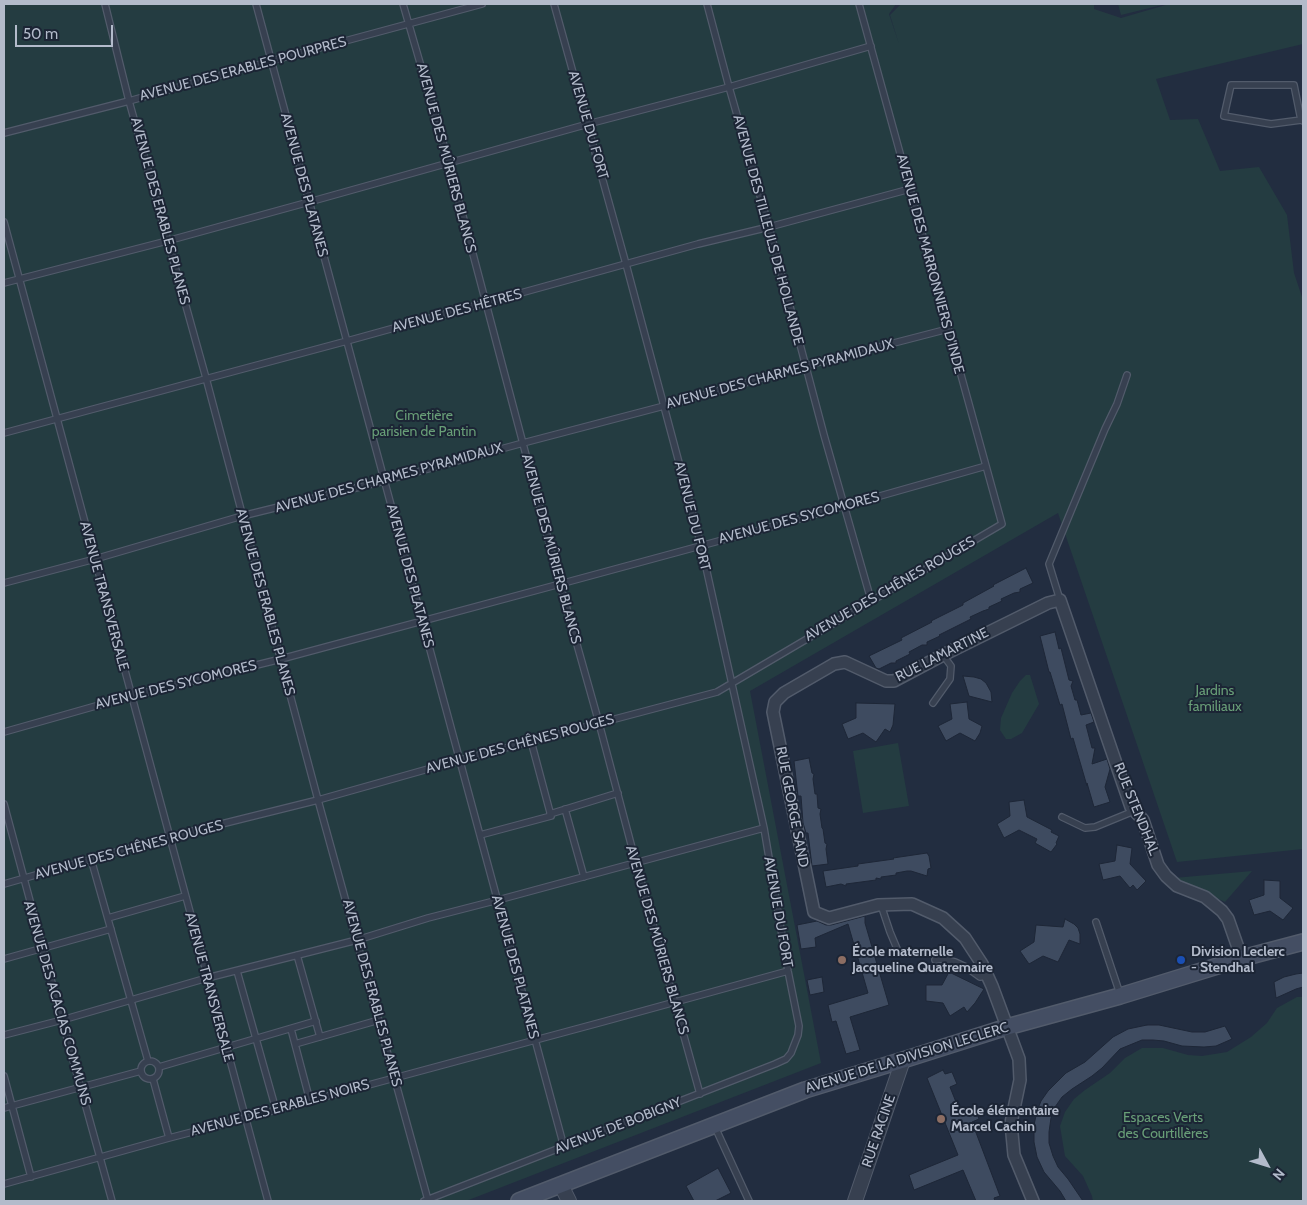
<!DOCTYPE html>
<html>
<head>
<meta charset="utf-8">
<style>
  body { margin:0 }
  #map { position:relative; width:1307px; height:1205px; overflow:hidden; background:#222d40; font-family:Cabin,sans-serif }
  canvas { display:block }
  .frame { position:absolute; inset:0; border:5px solid #b3bbcb; pointer-events:none }
  .north { position:absolute; left:1242px; top:1140px; width:50px; height:50px; -webkit-text-stroke:4px #1c2535; paint-order:stroke; rotate:129deg; font-size:14px; font-weight:700; line-height:20px; text-align:center; color:#b3bbcb }
  .north::after { content:''; display:block; margin:auto; width:18px; height:22px; background:#b3bbcb; clip-path:polygon(50% 0,100% 100%,50% 72%,0 100%) }
  .scale { position:absolute; left:15px; top:25px; width:98px; height:22px; box-sizing:border-box; border:2px solid #b3bbcb; border-top:0; padding-left:6px; font-size:15px; line-height:18px; white-space:nowrap; color:#b3bbcb; -webkit-text-stroke:4px #1c2535; paint-order:stroke }
</style>
</head>
<body>
<div id="map">
<canvas width="1307" height="1205"></canvas>
<div class="frame"></div>
<div class="north">N</div>
<div class="scale">50 m</div>
</div>
<script>
const c = document.querySelector('canvas').getContext('2d');
c.lineJoin = 'round';
function paint(path, color) { c.fillStyle = color; c.fill(path, 'evenodd'); }
const poly = rows => new Path2D(rows.map(r => 'M' + r).join(''));
function trace(path, color, width, dash) { c.strokeStyle = color; c.lineWidth = width; c.lineCap = dash ? 'butt' : 'round'; c.setLineDash(dash || []); c.stroke(path); }
function drawText(font, color, halo, rows, align = 'center') {
  c.font = font + ' Cabin,sans-serif'; c.lineWidth = 4; c.setLineDash([]); c.textBaseline = 'middle'; c.strokeStyle = halo; c.fillStyle = color; for (const [text, x, y, turn = 0] of rows) {
    c.save(); c.translate(x, y); c.rotate((+turn || 0) * Math.PI / 180); c.textAlign = isNaN(turn) ? turn : align; if (halo) c.strokeText(text, 0, 0); c.fillText(text, 0, 0); c.restore();
  }
}
const green = poly([
  [4,4,896,4,889,14,899,44,890,15,901,4,1094,4,1094,9,1121,18,1169,4,1303,4,1303,44,1156,79,1170,120,1198,119,1220,171,1259,167,1287,215,1294,273,1302,297,1303,297,1303,849,1177,862,1058,513,750,691,821,1063,466,1201,4,1201],
  [1118,4,1166,4,1121,15],
  [1026,675,1030,675,1039,704,1022,733,1011,739,1006,739,1000,730,1001,718,1012,693,1020,681],
  [898,743,909,806,863,813,853,751],
  [1252,871,1225,902,1174,878],
  [1297,997,1303,997,1303,1201,1093,1201,1092,1196,1083,1176,1065,1156,1060,1126,1065,1112,1074,1099,1085,1090,1110,1073,1125,1058,1142,1048,1163,1048,1188,1055,1202,1056,1227,1052,1251,1037,1267,1023,1277,1008]
]);
const building = poly([
  [1026,568,1033,583,1020,589,1020,592,1014,593,1001,599,1002,601,989,607,989,609,983,611,970,617,971,619,939,635,940,636,927,642,927,645,922,645,909,652,910,654,896,661,896,663,891,663,879,669,876,668,869,656,902,640,901,638,932,622,931,621,963,605,963,603,994,586,993,585,1026,568],
  [1055,632,1059,649,1061,648,1069,680,1073,681,1071,686,1075,700,1077,700,1081,715,1091,713,1094,722,1086,725,1092,748,1095,748,1092,764,1107,759,1110,769,1105,787,1110,802,1094,807,1087,783,1087,786,1073,738,1071,739,1062,704,1060,705,1050,672,1049,672,1040,636,1055,632],
  [963,676,974,677,981,679,986,683,991,692,992,702,969,696,963,676],
  [967,702,969,719,982,726,980,733,975,741,960,733,946,741,938,726,952,719,950,704,967,702],
  [856,703,895,704,893,725,890,732,885,729,876,742,863,733,848,739,842,724,856,718,856,703],
  [809,758,812,773,814,774,813,779,815,794,817,794,818,808,821,809,820,814,822,828,823,829,825,843,827,844,826,849,828,864,812,866,808,833,806,833,803,823,801,796,798,796,794,761,809,758],
  [1024,800,1027,817,1052,830,1051,832,1059,836,1056,843,1057,844,1051,852,1035,843,1037,839,1019,830,1004,838,997,824,1010,816,1009,802,1024,800],
  [1117,845,1132,848,1130,864,1146,881,1137,890,1133,885,1130,888,1120,876,1103,880,1099,864,1115,861,1117,845],
  [927,853,929,856,931,868,928,869,927,876,911,871,907,871,896,873,896,875,881,877,881,879,876,878,876,880,846,884,846,886,841,884,826,887,823,871,858,866,858,864,894,859,893,858,927,853],
  [1264,880,1280,881,1280,898,1293,908,1283,920,1270,911,1254,915,1249,900,1264,895,1264,880],
  [865,916,865,923,889,1005,850,1017,860,1050,846,1054,836,1021,832,1022,828,1005,868,993,848,924,815,938,816,947,801,949,797,925,817,921,826,925,831,925,865,916],
  [1065,919,1074,924,1078,928,1080,934,1080,944,1069,940,1058,962,1043,956,1029,964,1020,951,1034,942,1036,925,1063,927,1065,919],
  [949,972,984,989,975,1003,967,1012,964,1007,950,1016,943,1003,926,1001,926,985,942,985,949,972],
  [1303,973,1303,987,1296,989,1276,998,1274,982,1284,977,1296,974,1303,973],
  [822,977,824,992,810,995,807,980,822,977],
  [1147,1025,1159,1025,1192,1032,1205,1032,1225,1026,1232,1039,1216,1046,1204,1047,1182,1046,1164,1041,1153,1040,1142,1040,1120,1049,1102,1068,1092,1076,1072,1089,1062,1097,1055,1107,1051,1118,1049,1132,1049,1143,1053,1156,1058,1167,1068,1179,1083,1201,1066,1201,1060,1191,1044,1172,1037,1157,1034,1142,1034,1125,1037,1111,1041,1101,1048,1091,1066,1073,1085,1062,1113,1037,1128,1029,1147,1025],
  [943,1070,945,1074,952,1072,957,1084,950,1087,960,1112,974,1106,979,1119,972,1122,1000,1196,994,1198,995,1201,976,1201,963,1170,914,1190,909,1175,958,1155,927,1078,943,1070],
  [718,1168,731,1193,715,1201,694,1201,686,1186,718,1168]
]);
const service = poly([
  [105,4,129,101,206,378,318,800,428,1200],
  [256,4,564,1147],
  [403,4,449,163,560,584,599,723,636,863,700,1094],
  [707,4,729,87,769,227,824,435,871,600],
  [1301,120,1294,85,1231,85,1224,116,1271,124,1301,120,1303,121],
  [4,133,129,101,271,61,482,4],
  [4,222,268,1201],
  [4,283,167,241,309,202,588,124,729,87,871,46],
  [4,433,347,341,698,244,769,227,910,189],
  [4,583,95,559,242,516,384,481,523,443,664,406,805,366,948,329],
  [1060,600,1049,564,1105,429,1117,404,1127,375],
  [933,703,950,679,951,666,943,655],
  [4,732,131,696,281,659,560,584,774,526,986,466],
  [4,804,62,1020,112,1201],
  [565,809,584,877],
  [550,814,618,793],
  [1062,817,1085,828,1095,827,1134,811],
  [480,835,551,816,531,741],
  [91,859,148,1061],
  [4,884,169,837,318,800,460,760,717,692,1002,524,859,4],
  [881,905,890,932,898,951],
  [108,918,185,896],
  [1096,922,1120,994],
  [297,955,320,1037],
  [4,959,111,929],
  [935,960,942,959,955,962,966,967,980,977,988,976],
  [237,971,276,1110],
  [291,1029,310,1101],
  [4,1035,62,1020,207,978,357,940,428,918,498,900,764,828],
  [295,1044,379,1020],
  '141 1070a9 9 0 1 1 18 0a9 9 0 1 1-18 0Z',
  [159,1067,316,1021],
  [4,1076,31,1177],
  [153,1079,169,1138],
  [4,1108,141,1071],
  [715,1127,749,1201],
  [4,1184,169,1138,246,1118,606,1021,788,971],
  [424,1201,775,1064,786,1059,791,1053,798,1035,799,1026,788,971,764,828,701,545,626,264,554,4]
]);
const minor = poly([
  [1033,1201,1014,1155,1011,1123,1020,1080,1019,1059,992,986,982,964,965,938,943,918,912,904,878,905,829,918,814,912,773,712,775,702,784,693,834,664,845,662,886,681,894,681,943,655,1048,603,1060,600,1131,807,1143,820,1158,865,1166,876,1177,886,1205,897,1222,911,1228,919,1242,959]
]);
const tertiary = poly([
  [561,1185,569,1201],
  [855,1201,903,1060]
]);
const secondary = poly([
  [519,1201,805,1090,903,1060,1007,1027,1120,996,1250,956,1303,942]
]);
const markers = [
  [842,960,5,"#8d6e63"],
  [1181,960,5,"#1a4fb4"],
  [941,1119,5,"#8d6e63"]
];
const streetNames = [
  ["AVENUE DES ERABLES POURPRES",243,69,-15],
  ["AVENUE DU FORT",588,125,74],
  ["AVENUE DES MÛRIERS BLANCS",446,158,75],
  ["AVENUE DES PLATANES",304,185,75],
  ["AVENUE DES ERABLES PLANES",160,211,75],
  ["AVENUE DES TILLEULS DE HOLLANDE",768,230,75],
  ["AVENUE DES MARRONNIERS D'INDE",930,264,75],
  ["AVENUE DES HÊTRES",457,311,-15],
  ["AVENUE DES CHARMES PYRAMIDAUX",780,374,-15],
  ["AVENUE DES CHARMES PYRAMIDAUX",389,478,-15],
  ["AVENUE DU FORT",692,516,76],
  ["AVENUE DES SYCOMORES",799,518,-15],
  ["AVENUE DES MÛRIERS BLANCS",551,549,75],
  ["AVENUE DES PLATANES",410,576,75],
  ["AVENUE DES CHÊNES ROUGES",890,589,-30],
  ["AVENUE TRANSVERSALE",104,596,75],
  ["AVENUE DES ERABLES PLANES",265,602,75],
  ["RUE LAMARTINE",942,655,-27],
  ["AVENUE DES SYCOMORES",176,685,-14],
  ["AVENUE DES CHÊNES ROUGES",520,744,-15],
  ["RUE GEORGE SAND",792,807,79],
  ["RUE STENDHAL",1136,809,68],
  ["AVENUE DES CHÊNES ROUGES",129,850,-15],
  ["AVENUE DU FORT",778,912,80],
  ["AVENUE DES MÛRIERS BLANCS",657,940,74],
  ["AVENUE DES PLATANES",515,967,75],
  ["AVENUE TRANSVERSALE",209,987,75],
  ["AVENUE DES ERABLES PLANES",372,993,75],
  ["AVENUE DES ACACIAS COMMUNS",57,1003,74],
  ["AVENUE DE LA DIVISION LECLERC",907,1058,-17],
  ["AVENUE DES ERABLES NOIRS",280,1108,-15],
  ["AVENUE DE BOBIGNY",618,1126,-21],
  ["RUE RACINE",879,1131,-71]
];
const parkNames = [
  ["Cimetière",424,416],
  ["parisien de Pantin",424,432],
  ["Jardins",1215,691],
  ["familiaux",1215,707],
  ["Espaces Verts",1163,1118],
  ["des Courtillères",1163,1134]
];
const poiNames = [
  ["École maternelle",852,952],
  ["Jacqueline Quatremaire",852,968],
  ["Division Leclerc",1191,952],
  ["- Stendhal",1191,968],
  ["École élémentaire",951,1111],
  ["Marcel Cachin",951,1127]
];
paint(green, '#243c41');
paint(building, '#3e4b60');
trace(building, '#1e2737', 1);
trace(service, '#525b6b', 8);
trace(minor, '#525b6b', 14);
trace(tertiary, '#525b6b', 16);
trace(secondary, '#525b6b', 18);
trace(service, '#374050', 5.5);
trace(minor, '#374050', 11);
trace(tertiary, '#374050', 14);
trace(secondary, '#444e63', 15);
for (const [x, y, r, color] of markers) { const dot = new Path2D(); dot.arc(x, y, r, 0, 2 * Math.PI); c.fillStyle = color; c.fill(dot); trace(dot, '#1c2535', 2); }
drawText('14px', '#b3bbcb', '#1c2535', streetNames);
drawText('14px', '#689e77', '#1c2535', parkNames);
drawText('bold 14px', '#b3bbcb', '#1c2535', poiNames, 'left');
</script>
</body>
</html>
